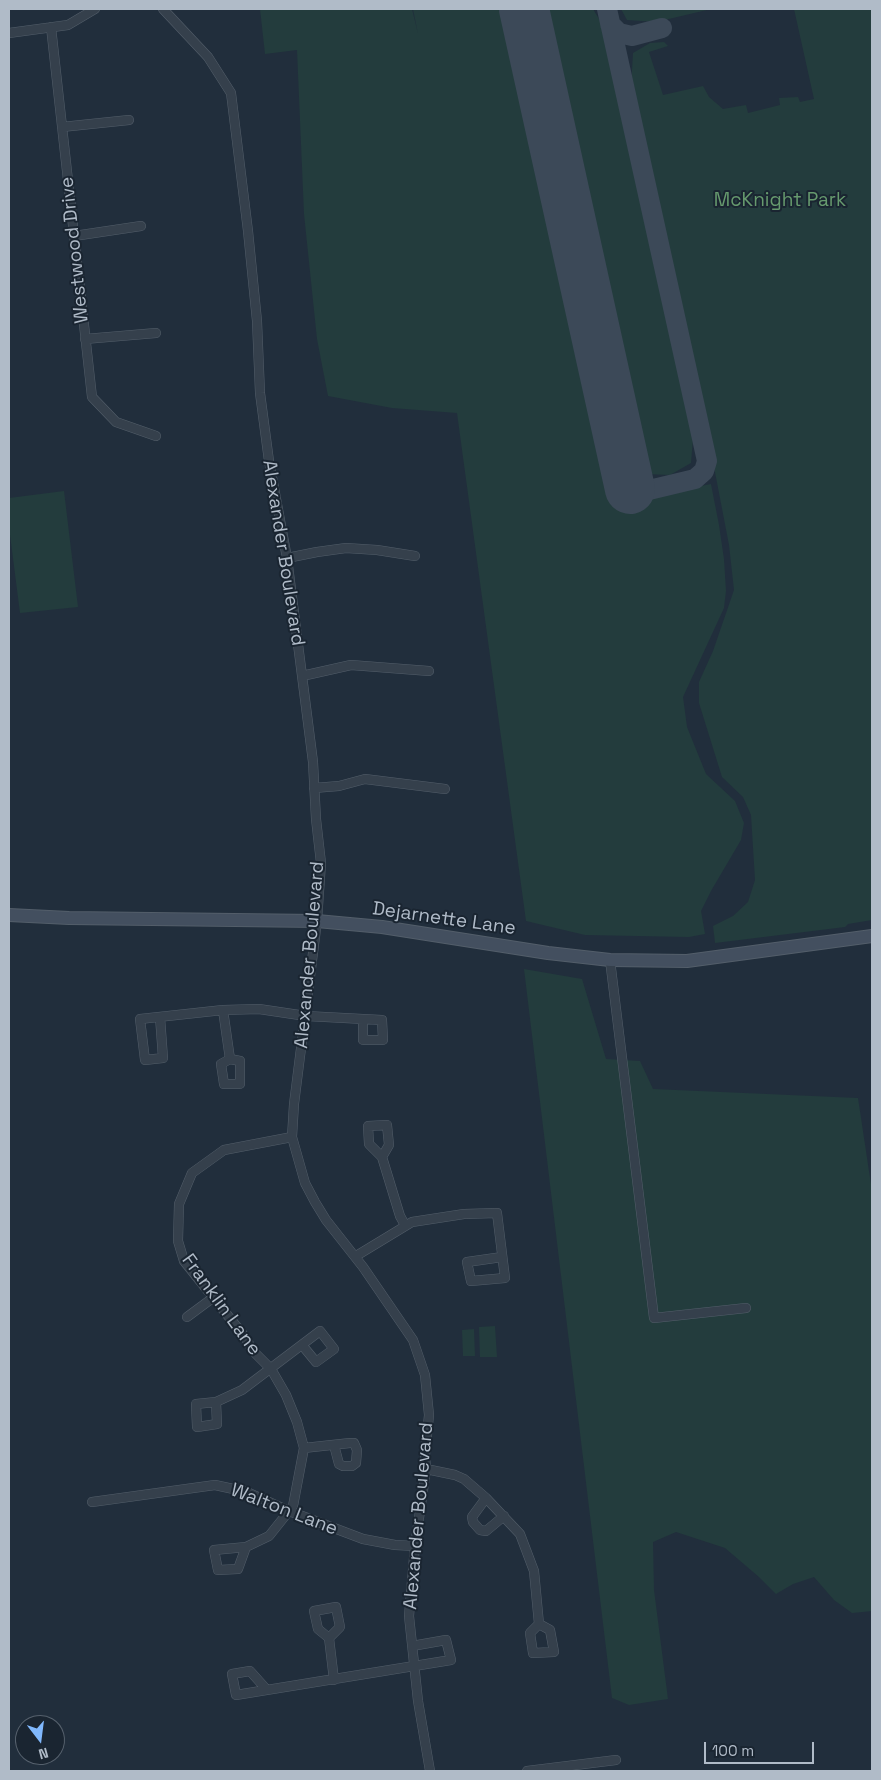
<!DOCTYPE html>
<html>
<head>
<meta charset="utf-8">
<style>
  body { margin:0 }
  #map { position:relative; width:881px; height:1780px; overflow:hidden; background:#212e3c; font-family:"Space Grotesk",sans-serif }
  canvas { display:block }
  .frame { position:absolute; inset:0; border:10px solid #b0bbc8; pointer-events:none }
  .north { position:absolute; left:15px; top:1715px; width:50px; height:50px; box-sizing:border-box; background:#1a2531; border:1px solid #56616d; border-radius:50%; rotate:165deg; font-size:14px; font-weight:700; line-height:20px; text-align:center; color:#b0bbc8 }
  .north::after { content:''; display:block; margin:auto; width:18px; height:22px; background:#80b8fd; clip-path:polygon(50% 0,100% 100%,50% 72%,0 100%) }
  .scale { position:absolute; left:704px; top:1742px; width:110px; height:22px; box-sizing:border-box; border:2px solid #b0bbc8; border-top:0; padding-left:6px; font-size:15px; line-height:18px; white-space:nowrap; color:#b0bbc8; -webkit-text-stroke:4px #1a2531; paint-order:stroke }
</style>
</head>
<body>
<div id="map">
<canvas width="881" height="1780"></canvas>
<div class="frame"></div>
<div class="north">N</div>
<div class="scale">100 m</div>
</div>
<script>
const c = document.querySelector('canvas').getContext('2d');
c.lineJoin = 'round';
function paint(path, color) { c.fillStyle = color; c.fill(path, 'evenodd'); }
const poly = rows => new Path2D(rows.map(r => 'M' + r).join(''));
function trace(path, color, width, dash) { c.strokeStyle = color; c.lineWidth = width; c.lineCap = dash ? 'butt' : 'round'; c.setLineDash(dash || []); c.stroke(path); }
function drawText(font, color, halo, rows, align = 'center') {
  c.font = font + ' "Space Grotesk",sans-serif'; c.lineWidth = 4; c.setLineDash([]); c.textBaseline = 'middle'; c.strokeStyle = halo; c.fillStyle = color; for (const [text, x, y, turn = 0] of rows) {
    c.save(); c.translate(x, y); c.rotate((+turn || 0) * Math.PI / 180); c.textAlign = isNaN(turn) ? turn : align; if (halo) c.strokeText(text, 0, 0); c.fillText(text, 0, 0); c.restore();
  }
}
const green = poly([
  [260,9,412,9,418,34,413,9,507,9,617,503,711,484,719,525,724,559,726,591,724,608,683,697,687,727,706,774,735,801,744,823,741,840,711,891,701,911,705,934,689,937,585,935,526,921,457,413,392,408,328,396,317,339,304,214,297,50,265,54],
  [542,9,593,9,605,29,694,427,691,463,670,475,645,474],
  [621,9,711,9,656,22,627,20],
  [794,9,872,9,872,920,848,924,845,927,715,943,713,926,733,916,748,902,755,880,751,815,743,797,722,777,699,703,699,682,713,651,734,590,729,545,704,415,631,87,633,53,650,43,664,42,668,46,649,52,663,95,703,86,709,97,723,109,746,105,748,113,780,105,779,98,798,97,800,102,814,99],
  [64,491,78,607,20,613,9,527,9,498],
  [524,969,582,979,606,1059,640,1061,653,1089,858,1098,872,1191,872,1611,852,1613,834,1600,814,1577,793,1584,776,1594,759,1577,725,1548,676,1532,653,1542,654,1590,668,1699,629,1705,612,1698],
  [495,1326,497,1357,480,1357,479,1327],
  [474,1329,475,1356,463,1356,462,1330]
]);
const taxiway = poly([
  [607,9,707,461,704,471,695,479,649,490,630,489],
  [526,17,526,9],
  [610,24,619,33,632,36,662,28]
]);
const runway = poly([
  [524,9,630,489]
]);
const minor = poly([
  [163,9,208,57,231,93,248,231,257,321,260,393,269,461,287,558,313,762,316,819,321,863,317,921,294,1104,292,1137,305,1183,315,1202,326,1220,363,1267,413,1340,425,1375,429,1415,425,1455,426,1469,415,1546,409,1616,418,1701,430,1771],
  [51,27,92,397,116,422,156,436],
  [9,33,68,25,95,9],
  [62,127,129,120],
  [74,236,141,226],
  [85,339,156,333],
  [287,558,317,552,346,548,377,550,415,556],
  [302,676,351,665,429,671],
  [314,788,339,786,365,779,445,789],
  [610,960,654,1318,746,1308],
  [223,1010,230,1059,221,1064,224,1084,240,1084,240,1061,230,1059],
  [160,1017,163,1058,145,1060,140,1019,223,1010,259,1009,306,1016,363,1019,363,1040,383,1040,382,1020,363,1019],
  [382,1157,389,1145,387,1125,368,1126,369,1144,382,1157,400,1216,405,1225],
  [356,1256,412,1222,464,1214,497,1213,505,1278,471,1281,467,1262,502,1257],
  [187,1317,214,1297],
  [216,1402,217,1424,197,1427,196,1404,216,1402,242,1390,320,1331,334,1349,316,1362,302,1345],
  [304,1448,350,1443,354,1443,357,1450,356,1463,352,1466,343,1466,339,1464,334,1445],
  [426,1469,455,1475,464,1479,486,1498,520,1534,534,1571,539,1624,530,1633,533,1653,554,1652,550,1630,539,1624],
  [486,1498,472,1517,473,1522,480,1530,486,1531,504,1516],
  [92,1502,215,1485,247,1492,289,1511,363,1539,395,1545,415,1546],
  [246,1547,238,1569,218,1570,214,1550,246,1547,269,1536,293,1506,304,1448,297,1422,286,1395,271,1369,253,1351,245,1337,184,1261,178,1241,179,1204,192,1173,224,1150,292,1137],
  [329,1638,340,1627,336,1607,314,1611,318,1629,329,1638,334,1680],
  [267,1690,250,1671,232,1674,236,1695,451,1660,446,1640,412,1646],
  [527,1771,616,1760]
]);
const secondary = poly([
  [9,915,69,918,317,921,382,927,548,953,610,960,687,961,872,936]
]);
const parkNames = [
  ["McKnight Park",780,201]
];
const streetNames = [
  ["Westwood Drive",75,250,-96],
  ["Alexander Boulevard",283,553,81],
  ["Dejarnette Lane",444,919,8],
  ["Alexander Boulevard",310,955,-85],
  ["Franklin Lane",221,1305,54],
  ["Walton Lane",284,1510,21],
  ["Alexander Boulevard",419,1516,-85]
];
paint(green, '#233c3d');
trace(taxiway, '#3c4958', 20);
trace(runway, '#3c4958', 50);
trace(minor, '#535e6a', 10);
trace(secondary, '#535e6a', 14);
trace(minor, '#35404c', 9);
trace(secondary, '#434f5f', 12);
drawText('19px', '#669a6e', '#1a2531', parkNames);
drawText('19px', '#b0bbc8', '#1a2531', streetNames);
</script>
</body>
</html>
